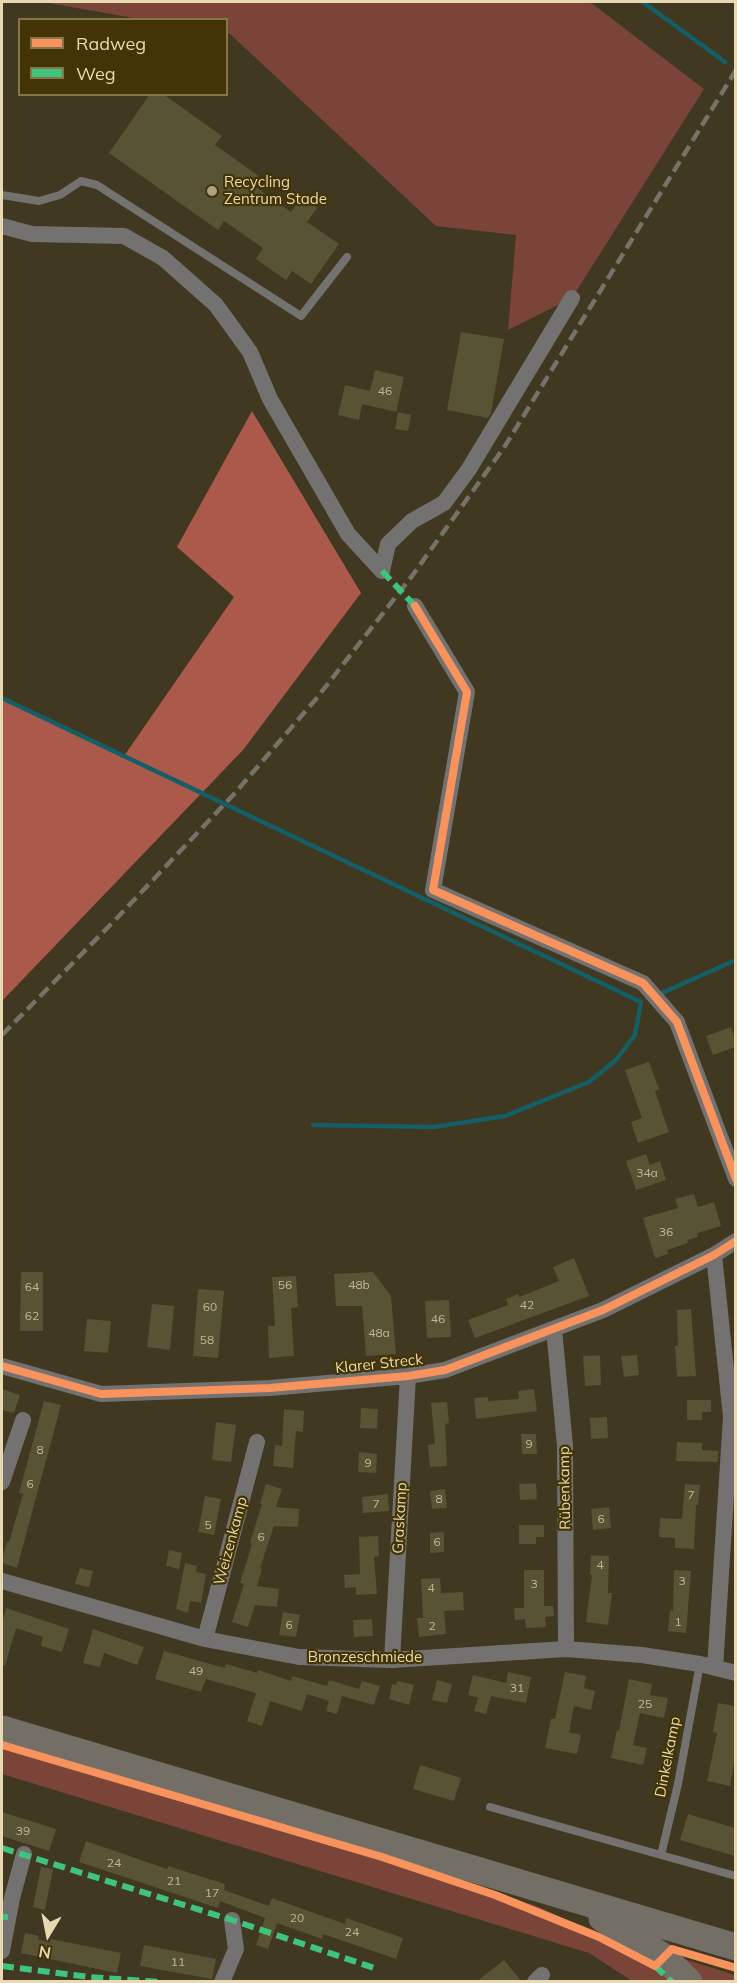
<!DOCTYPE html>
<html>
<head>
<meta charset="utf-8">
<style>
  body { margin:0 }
  #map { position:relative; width:737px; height:1983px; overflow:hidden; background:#403820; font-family:Mulish,sans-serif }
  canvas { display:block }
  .frame { position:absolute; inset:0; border:3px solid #e8d9b2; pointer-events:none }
  .legend { position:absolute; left:18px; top:18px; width:210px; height:78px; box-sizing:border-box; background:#433405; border:2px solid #85764a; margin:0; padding:8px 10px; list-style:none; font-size:18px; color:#e8d9b2 }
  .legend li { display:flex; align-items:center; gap:12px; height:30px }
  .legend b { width:30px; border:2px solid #85764a }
  .north { position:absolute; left:18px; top:1905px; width:60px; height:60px; -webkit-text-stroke:4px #433405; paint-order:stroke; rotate:190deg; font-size:16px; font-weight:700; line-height:24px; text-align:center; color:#e8d9b2 }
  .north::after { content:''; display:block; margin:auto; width:21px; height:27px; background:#e8d9b2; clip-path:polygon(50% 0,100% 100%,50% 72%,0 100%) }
</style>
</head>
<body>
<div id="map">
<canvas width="737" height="1983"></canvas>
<div class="frame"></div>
<ul class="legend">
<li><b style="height:8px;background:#f8935d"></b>Radweg</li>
<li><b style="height:8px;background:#40c37c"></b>Weg</li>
</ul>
<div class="north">N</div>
</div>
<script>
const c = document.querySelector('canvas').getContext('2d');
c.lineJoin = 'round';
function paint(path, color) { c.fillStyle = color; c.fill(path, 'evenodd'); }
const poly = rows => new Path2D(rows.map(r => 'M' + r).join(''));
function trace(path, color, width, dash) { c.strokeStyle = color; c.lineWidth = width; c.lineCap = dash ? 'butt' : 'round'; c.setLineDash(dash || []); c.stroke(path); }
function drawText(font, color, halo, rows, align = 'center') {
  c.font = font + ' Mulish,sans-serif'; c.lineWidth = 4.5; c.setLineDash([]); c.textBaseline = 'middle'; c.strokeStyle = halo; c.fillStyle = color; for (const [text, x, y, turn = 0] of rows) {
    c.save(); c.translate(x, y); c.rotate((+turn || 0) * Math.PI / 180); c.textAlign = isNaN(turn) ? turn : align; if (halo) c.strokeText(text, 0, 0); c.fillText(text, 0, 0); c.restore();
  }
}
const green = poly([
  [43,2,590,2,704,89,572,298,508,330,516,235,436,226,230,34,227,33,226,20,139,19],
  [2,1741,378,1852,539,1907,647,1957,674,1981,632,1981,589,1953,2,1774],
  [681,1958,735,1975,735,1981,704,1981]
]);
const forest = poly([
  [252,411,361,593,243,750,2,1001,2,698,124,756,234,597,177,547]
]);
const stream = poly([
  [643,2,725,62],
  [2,698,641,1002,635,1035,616,1060,589,1082,505,1116,434,1127,313,1125],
  [664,992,736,960]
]);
const building = poly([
  [150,94,163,94,222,136,215,145,259,176,253,185,291,212,302,197,317,208,307,222,339,244,311,284,292,271,286,280,256,259,263,248,224,221,218,230,109,153],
  [461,332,504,339,491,413,488,418,447,410],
  [375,370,404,377,396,412,362,404,359,420,338,415,345,385,370,391],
  [398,412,411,415,408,431,395,429],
  [731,1027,735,1039,735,1047,713,1055,706,1036],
  [649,1062,659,1089,655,1091,669,1132,638,1143,631,1122,642,1118,625,1070],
  [646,1154,650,1165,660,1161,666,1180,636,1190,626,1161],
  [694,1194,698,1207,714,1202,721,1226,697,1233,698,1237,687,1240,688,1243,667,1250,668,1254,655,1258,643,1218,678,1208,675,1199],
  [574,1258,589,1296,475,1338,468,1320,508,1305,506,1299,518,1294,519,1297,559,1281,553,1267],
  [21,1272,43,1272,43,1331,20,1331],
  [373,1272,391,1296,396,1354,366,1356,362,1306,336,1306,334,1274],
  [296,1276,298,1307,291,1308,294,1356,269,1358,268,1326,275,1326,272,1277],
  [198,1289,224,1291,218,1358,193,1356],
  [449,1300,451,1337,427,1338,425,1301],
  [152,1304,174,1306,170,1350,147,1347],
  [691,1309,696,1376,677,1377,675,1346,678,1346,677,1310],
  [87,1319,111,1321,108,1353,84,1351],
  [600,1355,601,1385,585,1386,583,1356],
  [637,1355,639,1375,624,1377,621,1356],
  [2,1389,20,1395,14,1413,2,1410],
  [534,1389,537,1411,476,1419,474,1398,488,1397,488,1401,519,1399,518,1391],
  [687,1400,711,1400,711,1412,702,1412,702,1420,687,1420],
  [44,1401,61,1405,17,1568,2,1563,2,1559,7,1542,9,1542,23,1494,19,1493],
  [447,1402,449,1423,445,1424,447,1466,430,1467,428,1445,435,1444,431,1403],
  [361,1408,378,1409,377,1429,360,1428],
  [284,1409,304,1411,303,1432,296,1431,293,1468,273,1466,275,1445,282,1446],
  [607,1417,608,1438,591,1439,590,1418],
  [216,1422,236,1425,231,1462,212,1460],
  [521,1434,536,1434,537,1454,522,1454],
  [677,1442,702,1443,702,1450,718,1451,718,1462,676,1461],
  [359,1452,377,1454,376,1473,358,1472],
  [536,1483,537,1499,520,1500,519,1484],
  [266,1484,282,1489,276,1507,299,1509,298,1527,274,1526,260,1568,262,1569,257,1586,279,1589,277,1607,255,1605,248,1627,232,1622,244,1584,240,1583,252,1544,250,1543,262,1504,260,1504],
  [685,1484,700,1485,698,1505,696,1505,694,1549,675,1548,675,1538,659,1537,660,1518,682,1519],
  [445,1489,447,1508,432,1509,430,1491],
  [388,1494,389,1511,363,1513,362,1497],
  [205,1496,221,1499,214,1535,198,1532],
  [609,1507,611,1528,593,1530,591,1509],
  [519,1525,544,1525,544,1537,536,1537,536,1544,519,1544],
  [444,1532,444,1552,430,1553,430,1533],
  [378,1536,379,1556,374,1557,377,1594,356,1595,356,1587,345,1588,344,1575,360,1574,359,1537],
  [169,1550,182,1553,179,1569,166,1566],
  [591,1555,609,1556,608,1593,612,1593,608,1625,586,1622,592,1575,590,1575],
  [185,1563,197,1566,196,1572,206,1574,201,1603,190,1601,188,1613,176,1609],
  [80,1568,93,1571,89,1587,75,1584],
  [524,1570,544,1570,544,1606,553,1606,554,1616,545,1617,546,1627,526,1628,525,1619,515,1620,514,1608,524,1608],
  [674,1570,691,1571,686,1633,668,1631,670,1610,673,1611],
  [440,1578,441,1593,463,1592,464,1610,444,1611,446,1634,419,1637,417,1618,423,1618,421,1579],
  [6,1608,69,1629,62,1652,41,1646,43,1637,16,1628,5,1666,2,1666,2,1623],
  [283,1612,300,1615,296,1637,279,1635],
  [372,1619,373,1636,354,1637,353,1620],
  [93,1629,144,1647,137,1665,104,1653,100,1667,83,1663],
  [164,1651,225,1668,226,1664,257,1673,258,1670,291,1681,292,1676,327,1686,329,1680,359,1689,362,1681,380,1686,374,1705,342,1696,337,1714,326,1711,329,1701,307,1694,302,1711,270,1701,262,1726,247,1721,256,1693,206,1679,201,1692,155,1679],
  [508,1672,531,1677,526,1703,491,1696,486,1714,474,1711,478,1698,468,1695,473,1675,506,1683],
  [565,1672,586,1676,584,1688,595,1691,591,1710,574,1706,569,1732,581,1735,577,1754,545,1748,551,1719,555,1719],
  [629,1679,652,1684,650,1695,668,1698,664,1718,640,1713,633,1745,647,1748,643,1765,611,1758,617,1730,619,1731],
  [437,1680,452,1684,447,1703,432,1700],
  [398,1681,414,1685,409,1705,389,1699,392,1684,396,1685],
  [718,1703,735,1706,735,1758,730,1786,707,1781,717,1733,713,1732],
  [420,1765,461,1778,454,1801,413,1789],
  [2,1812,56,1829,49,1851,2,1836],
  [688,1814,735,1828,735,1856,680,1840],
  [86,1841,167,1869,168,1866,225,1884,224,1890,269,1906,272,1898,345,1924,346,1918,403,1938,396,1959,323,1934,322,1939,277,1923,268,1949,256,1945,265,1918,220,1901,218,1908,79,1862],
  [41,1867,53,1869,45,1910,33,1907],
  [25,1933,39,1936,38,1939,50,1943,51,1939,121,1953,117,1973,21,1953],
  [144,1945,216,1959,212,1979,140,1966],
  [504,1960,522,1982,476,1982]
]);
const service = poly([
  [2,195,39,201,60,195,81,181,97,185,301,316,347,257],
  [490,1807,661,1855,678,1784,700,1664],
  [661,1855,736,1876]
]);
const minor = poly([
  [2,226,32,234,124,236,163,258,216,305,250,352,270,399,348,534,382,571],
  [382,571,388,544,412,521,444,503,469,469,572,298],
  [415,606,467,692,433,890,643,983,677,1022,736,1179],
  [714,1255,731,1417,715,1668],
  [554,1329,565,1446,566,1649],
  [2,1366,101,1394,270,1388,408,1376,445,1370,603,1310,714,1255,736,1241],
  [2,1482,23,1420],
  [2,1581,205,1639,299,1657,392,1660,566,1649,642,1655,700,1664,736,1673],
  [205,1639,257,1442],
  [392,1660,408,1376],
  [2,1951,12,1898,24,1854],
  [222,1982,236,1949,232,1920],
  [535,1982,542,1975]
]);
const primary = poly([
  [2,1729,736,1947],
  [602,1918,664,1957,689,1982]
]);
const rail = poly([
  [2,1035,117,918,235,793,316,699,412,576,505,446,736,70]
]);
const quiet = poly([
  [382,571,415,606],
  [2,1848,232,1920,374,1968],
  [2,1917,8,1917],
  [2,1966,89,1977,159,1982],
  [655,1966,672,1982]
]);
const cycleway = poly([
  [415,606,467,692,433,890,643,983,677,1022,736,1179],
  [2,1366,101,1394,270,1388,408,1376,445,1370,603,1310,714,1255,736,1241],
  [2,1745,382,1857,495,1895,599,1937,655,1966,672,1949,736,1968]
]);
const markers = [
  [212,191,6,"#ada17f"]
];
const numberNames = [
  ["46",385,391],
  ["34a",647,1173],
  ["36",666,1232],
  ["56",285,1285],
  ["48b",359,1285],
  ["64",32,1287],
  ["42",527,1305],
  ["60",210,1307],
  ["62",32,1316],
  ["46",438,1319],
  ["48a",379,1333],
  ["58",207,1340],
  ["9",529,1444],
  ["8",40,1450],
  ["9",368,1463],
  ["6",30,1484],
  ["7",691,1495],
  ["8",439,1499],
  ["7",376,1504],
  ["6",601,1519],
  ["5",208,1525],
  ["6",261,1537],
  ["6",437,1542],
  ["4",600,1565],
  ["3",682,1581],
  ["3",534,1584],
  ["4",431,1588],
  ["1",678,1622],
  ["6",289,1625],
  ["2",432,1626],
  ["49",196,1671],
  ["31",517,1688],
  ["25",645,1704],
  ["39",23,1831],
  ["24",114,1863],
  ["21",174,1881],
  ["17",212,1893],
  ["20",297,1918],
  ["24",352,1932],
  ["11",178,1962]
];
const poiNames = [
  ["Recycling",224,182],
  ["Zentrum Stade",224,199]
];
const streetNames = [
  ["Klarer Streck",379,1364,-6],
  ["Rübenkamp",565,1488,-91],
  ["Graskamp",400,1518,-87],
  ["Weizenkamp",231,1541,-75],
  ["Bronzeschmiede",365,1657],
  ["Dinkelkamp",668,1757,-79]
];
paint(green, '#7a4439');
paint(forest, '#ab594a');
trace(stream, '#145f67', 4.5);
paint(building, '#585335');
trace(service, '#737270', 8);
trace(minor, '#737270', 16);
trace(primary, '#736f67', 27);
trace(rail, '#757268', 4.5, [12, 6]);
trace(quiet, '#40c37c', 6, [12, 6]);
trace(cycleway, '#f8935d', 8);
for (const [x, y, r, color] of markers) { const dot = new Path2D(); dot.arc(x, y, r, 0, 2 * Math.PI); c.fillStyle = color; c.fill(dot); trace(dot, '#433405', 2); }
drawText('12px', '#c4b893', null, numberNames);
drawText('15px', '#e8d9b2', '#433405', poiNames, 'left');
drawText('15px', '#e8d9b2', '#433405', streetNames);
</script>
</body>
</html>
